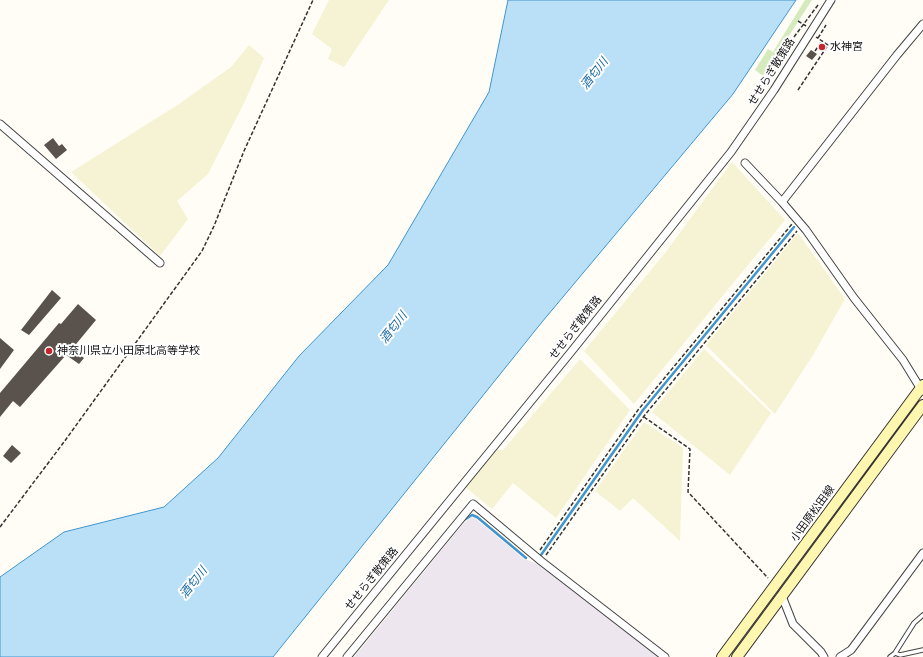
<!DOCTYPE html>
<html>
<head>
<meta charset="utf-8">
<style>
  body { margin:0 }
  canvas { display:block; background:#fffdf5 }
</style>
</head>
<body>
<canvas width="923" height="657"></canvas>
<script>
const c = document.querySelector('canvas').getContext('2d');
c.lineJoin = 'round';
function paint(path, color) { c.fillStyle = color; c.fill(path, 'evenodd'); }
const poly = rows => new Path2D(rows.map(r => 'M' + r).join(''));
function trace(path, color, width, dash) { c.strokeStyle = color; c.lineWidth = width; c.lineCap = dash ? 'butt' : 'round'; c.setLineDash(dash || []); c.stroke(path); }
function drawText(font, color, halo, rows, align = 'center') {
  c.font = font + ' "Source Serif 4","Noto Sans JP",serif'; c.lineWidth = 4; c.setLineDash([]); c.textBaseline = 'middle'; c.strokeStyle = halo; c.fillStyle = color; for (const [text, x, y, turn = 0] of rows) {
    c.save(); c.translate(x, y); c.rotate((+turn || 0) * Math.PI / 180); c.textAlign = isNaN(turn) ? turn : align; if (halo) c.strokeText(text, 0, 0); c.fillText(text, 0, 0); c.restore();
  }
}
const industrial = poly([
  [471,517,475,518,524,559,540,565,658,657,354,657,463,524]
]);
const farmland = poly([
  [329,0,389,0,344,67,328,59,332,49,312,34],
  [249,45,264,58,245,101,208,174,177,201,188,219,160,256,71,172,179,104,231,67],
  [732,162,785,220,634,404,584,351,665,253],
  [798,233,845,299,813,355,775,414,706,345],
  [704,349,771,413,730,475,652,412],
  [580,359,630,410,556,518,513,483,492,509,464,486,494,449,503,450],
  [644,422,683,448,680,541,633,498,620,511,595,491]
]);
const green = poly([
  [805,0,812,0,763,76,755,70,768,49,773,52]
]);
const water = poly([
  [508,0,796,0,733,94,542,322,273,657,0,657,0,577,64,532,164,507,218,458,299,356,388,265,489,92,508,0]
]);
const stream = poly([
  [464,520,472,515,477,517,526,558],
  [541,555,643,410,794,227]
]);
const building = poly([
  [811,50,817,54,812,60,806,56],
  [53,138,59,146,62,144,67,150,56,159,44,145],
  [52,290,61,298,29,335,21,330],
  [78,304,96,320,72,349,84,358,79,364,66,355,20,407,13,401,0,417,0,393,59,323,61,324],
  [0,338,14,350,0,369],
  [12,445,21,453,11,463,3,456]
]);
const path = poly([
  [798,21,806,26],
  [794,37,818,5],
  [818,38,826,25],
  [815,51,822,41],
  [798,90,828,45,816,37],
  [644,417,690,449,688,492,768,578],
  [0,527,64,442,202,251,214,226,244,151,313,0],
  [540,550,638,410,792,224],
  [546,555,644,416,797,231]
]);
const service = poly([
  [895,653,900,655,923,650],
  [890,657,895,653,914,623,923,615]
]);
const minor = poly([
  [0,124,160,263],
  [745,163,782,202],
  [922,391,903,360,854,298,806,230,782,202,897,55,923,24],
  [782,596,793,624,821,652,824,657],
  [322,657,571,352,731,152,774,90,831,0],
  [347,657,473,504,541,561,665,657],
  [840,657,851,650,923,553]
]);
const secondary = poly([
  [722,657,923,385],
  [737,657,923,405]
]);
const markers = [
  [822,47,4,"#c4262e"],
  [49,351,4,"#c4262e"]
];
const poiNames = [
  ["水神宮",830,47],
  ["神奈川県立小田原北高等学校",57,351]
];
const streetNames = [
  ["せせらぎ散策路",772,72,-58],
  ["せせらぎ散策路",576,328,-52],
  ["小田原松田線",813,514,-54],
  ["せせらぎ散策路",372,579,-51]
];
const waterNames = [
  ["酒匂川",595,74,-52],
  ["酒匂川",394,328,-52],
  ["酒匂川",194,583,-52]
];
paint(industrial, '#eee6ef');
paint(farmland, '#f6f3d4');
paint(green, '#d5ebbd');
paint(water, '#b9e0f7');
trace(water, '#3f96cf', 1);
trace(stream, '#3f96cf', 2.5);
paint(building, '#5a524d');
trace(service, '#444', 5.5);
trace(minor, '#444', 9);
trace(secondary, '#333', 12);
trace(path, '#333', 1.5, [4, 2]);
trace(service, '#fff', 3.5);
trace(minor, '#fff', 7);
trace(secondary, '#fff6b0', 10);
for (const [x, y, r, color] of markers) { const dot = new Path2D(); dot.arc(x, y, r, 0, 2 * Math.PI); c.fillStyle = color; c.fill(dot); trace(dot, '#fff', 1.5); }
drawText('11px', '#111', '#fff', poiNames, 'left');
drawText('11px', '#111', '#fff', streetNames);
drawText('italic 12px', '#1768a6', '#fff', waterNames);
</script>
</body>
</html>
